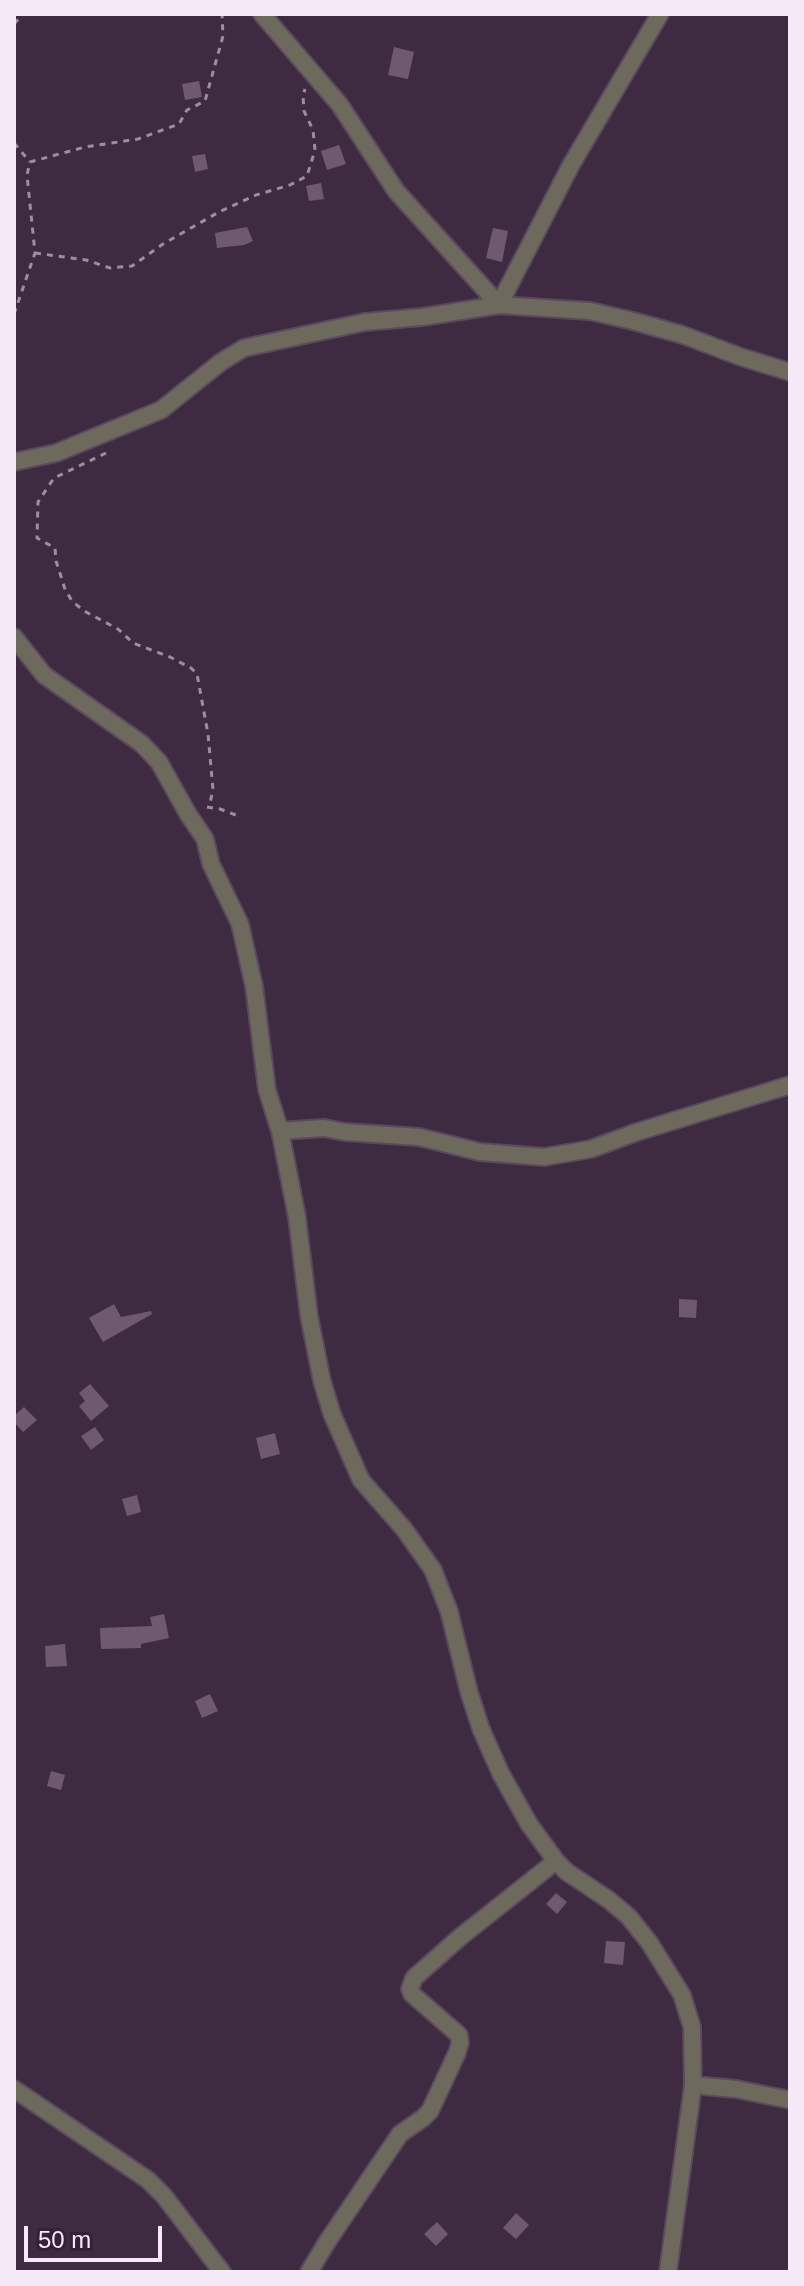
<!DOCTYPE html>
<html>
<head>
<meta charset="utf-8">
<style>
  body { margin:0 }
  #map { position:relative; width:804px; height:2286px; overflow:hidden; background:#3f2b41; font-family:Helvetica,sans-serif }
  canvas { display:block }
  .frame { position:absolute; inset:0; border:16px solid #f6e9f7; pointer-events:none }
  .scale { position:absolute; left:24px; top:2226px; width:138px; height:36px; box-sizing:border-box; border:4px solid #f6e9f7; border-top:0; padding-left:10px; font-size:24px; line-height:28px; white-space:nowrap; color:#f6e9f7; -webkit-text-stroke:6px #342137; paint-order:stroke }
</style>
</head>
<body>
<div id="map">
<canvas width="804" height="2286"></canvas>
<div class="frame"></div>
<div class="scale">50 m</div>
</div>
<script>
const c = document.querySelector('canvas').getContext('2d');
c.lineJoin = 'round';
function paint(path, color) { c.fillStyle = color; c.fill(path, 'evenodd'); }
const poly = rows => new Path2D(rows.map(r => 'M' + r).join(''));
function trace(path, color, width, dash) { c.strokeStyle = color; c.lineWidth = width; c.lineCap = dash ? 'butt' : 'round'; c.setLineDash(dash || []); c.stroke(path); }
const building = poly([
  [394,47,414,52,408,79,388,75],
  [199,81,202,97,185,100,182,84],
  [339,145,346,164,327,170,321,151],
  [205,154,208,169,195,172,192,156],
  [321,183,324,199,309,201,306,186],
  [247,227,253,241,244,245,217,248,215,233],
  [493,228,508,231,502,262,486,258],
  [679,1299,697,1300,696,1318,679,1317],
  [114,1304,121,1317,151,1311,152,1314,103,1342,89,1318],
  [90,1384,109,1406,91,1421,79,1406,85,1401,79,1393],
  [24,1407,37,1420,23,1432,14,1422,14,1416],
  [95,1427,104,1440,91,1450,81,1436],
  [275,1433,280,1454,261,1459,256,1438],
  [137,1495,141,1512,127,1516,122,1499],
  [164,1614,169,1638,141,1644,141,1648,101,1649,100,1628,152,1626,150,1617],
  [65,1644,67,1666,46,1667,45,1646],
  [210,1694,218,1711,202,1718,195,1701],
  [51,1771,65,1775,61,1790,47,1786],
  [556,1893,567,1902,557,1914,546,1904],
  [606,1941,625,1942,623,1965,604,1963],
  [516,2213,529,2225,516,2239,503,2228],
  [437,2222,448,2234,436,2246,424,2234]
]);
const path = poly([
  [14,24,23,14],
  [14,143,30,162],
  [35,253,86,260,110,268,132,266,163,244,219,212,256,195,290,185,307,176,315,150,313,130,304,111,303,96,305,89],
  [14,314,35,253,27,175,30,162,85,147,138,139,179,124,187,110,205,101,223,36,222,14],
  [106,453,54,478,38,502,37,538,55,548,56,561,65,589,72,601,84,611,118,629,133,643,170,657,191,668,197,674,208,734,213,790,209,807],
  [207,807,220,809,241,817]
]);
const minor = poly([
  [262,14,340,105,396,191,499,305,571,165,660,14],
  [14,462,56,453,161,410,221,362,244,348,365,322,422,317,499,305,590,311,633,321,683,335,741,357,790,372],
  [14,637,44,675,142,744,159,762,188,814,205,839,211,864,240,924,254,986,267,1090,280,1131,297,1217,309,1316,322,1381,332,1414,361,1480,404,1529,433,1570,449,1611,469,1692,481,1729,501,1774,529,1824,556,1861,567,1872,609,1900,629,1917,649,1942,682,1995,692,2027,693,2085,668,2272],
  [280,1131,324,1128,345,1132,419,1137,480,1152,544,1157,591,1149,637,1132,790,1085],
  [693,2085,736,2089,790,2100],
  [14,2089,148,2180,164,2196,222,2272],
  [309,2272,327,2242,400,2134,423,2118,430,2111,457,2053,460,2043,459,2035,412,1994,410,1989,414,1978,459,1938,556,1861]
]);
paint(building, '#6f5971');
trace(minor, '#5c495e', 20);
trace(path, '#9d8d9f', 3, [6, 6]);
trace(minor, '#6d6a5d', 16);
</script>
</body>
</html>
